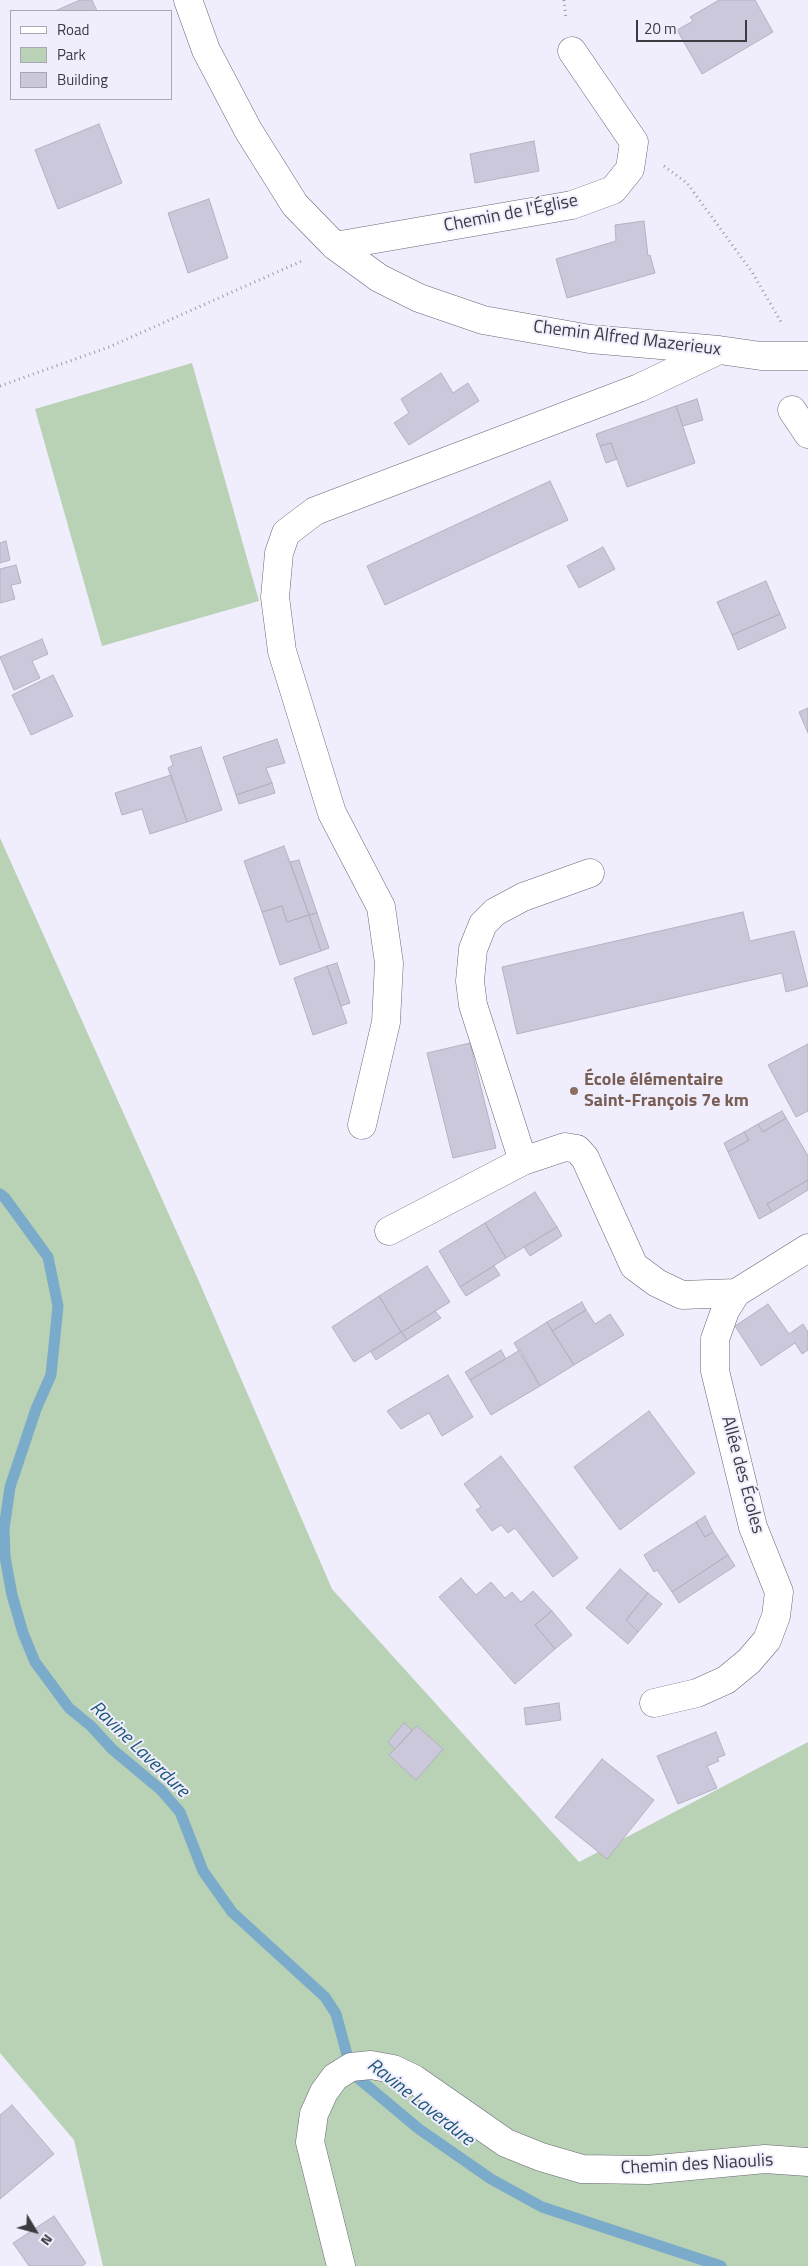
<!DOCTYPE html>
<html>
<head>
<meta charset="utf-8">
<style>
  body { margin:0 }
  #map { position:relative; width:808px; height:2266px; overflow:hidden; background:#f0eefd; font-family:"Titillium Web",sans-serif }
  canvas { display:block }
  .legend { position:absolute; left:10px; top:10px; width:162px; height:90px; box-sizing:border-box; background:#f0eefd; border:1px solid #a8a6b2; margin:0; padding:6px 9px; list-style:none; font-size:15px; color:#3c3b42 }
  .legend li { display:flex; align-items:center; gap:10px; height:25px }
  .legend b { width:25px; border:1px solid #a8a6b2 }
  .north { position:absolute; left:10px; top:2206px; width:50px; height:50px; -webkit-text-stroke:4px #f0eefd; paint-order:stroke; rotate:127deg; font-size:14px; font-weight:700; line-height:20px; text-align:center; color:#3c3b42 }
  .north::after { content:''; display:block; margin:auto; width:18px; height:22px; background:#3c3b42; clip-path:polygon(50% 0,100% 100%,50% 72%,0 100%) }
  .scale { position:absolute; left:636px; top:20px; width:111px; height:22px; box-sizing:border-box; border:2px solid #3c3b42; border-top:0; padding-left:6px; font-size:15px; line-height:18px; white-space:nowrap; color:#3c3b42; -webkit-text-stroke:4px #f0eefd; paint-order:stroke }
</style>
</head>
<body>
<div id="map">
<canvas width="808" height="2266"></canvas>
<ul class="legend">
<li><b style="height:6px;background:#fff"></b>Road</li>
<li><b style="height:14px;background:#b9d1b4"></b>Park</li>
<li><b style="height:14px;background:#cbc8db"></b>Building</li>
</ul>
<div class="north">N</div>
<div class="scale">20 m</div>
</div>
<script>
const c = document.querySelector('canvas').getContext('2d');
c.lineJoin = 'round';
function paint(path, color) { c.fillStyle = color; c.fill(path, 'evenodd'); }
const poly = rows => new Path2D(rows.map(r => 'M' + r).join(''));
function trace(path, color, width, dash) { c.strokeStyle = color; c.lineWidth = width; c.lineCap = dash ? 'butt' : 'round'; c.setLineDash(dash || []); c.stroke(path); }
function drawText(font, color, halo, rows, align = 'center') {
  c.font = font + ' "Titillium Web",sans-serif'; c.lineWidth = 4; c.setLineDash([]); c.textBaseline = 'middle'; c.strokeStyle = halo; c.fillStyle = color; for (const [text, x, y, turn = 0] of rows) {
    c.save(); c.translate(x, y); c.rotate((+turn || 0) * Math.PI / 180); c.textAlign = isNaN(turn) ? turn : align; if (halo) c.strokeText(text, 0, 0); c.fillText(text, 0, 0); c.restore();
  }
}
const green = poly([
  [192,363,259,601,102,646,35,409],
  [0,838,197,1277,332,1589,579,1862,808,1742,808,2266,103,2266,74,2140,0,2053]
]);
const stream = poly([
  [0,1194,5,1198,48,1257,58,1306,51,1375,36,1409,10,1487,4,1529,5,1557,12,1595,23,1633,35,1662,69,1708,91,1726,112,1749,161,1790,180,1812,203,1871,232,1912,325,1997,336,2014,352,2073,419,2129,491,2179,542,2207,721,2266]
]);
const building = poly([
  [80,0,92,0,97,11,55,11,80,0],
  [719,0,755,0,773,32,702,74,677,30,693,21,690,17,719,0],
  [99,124,122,183,58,209,35,150,99,124],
  [534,141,539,171,475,183,470,154,534,141],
  [209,199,228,258,188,273,168,213,209,199],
  [644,221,648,256,650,255,655,273,567,298,556,259,616,241,615,225,644,221],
  [441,373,453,393,468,383,479,401,409,445,394,423,409,413,401,399,441,373],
  [697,399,703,420,683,426,676,406,697,399],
  [676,406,695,463,627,487,611,443,600,446,596,434,676,406],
  [611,443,617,459,606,463,600,446,611,443],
  [550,481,568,520,385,605,367,566,550,481],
  [6,541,10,560,0,563,0,543,6,541],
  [603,547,615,569,579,588,567,566,603,547],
  [16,565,21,583,11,585,15,599,0,603,0,569,16,565],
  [766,581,780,614,732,635,717,602,766,581],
  [780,614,786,628,738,650,732,635,780,614],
  [42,639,48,654,32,661,40,678,14,690,0,657,42,639],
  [53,675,73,716,31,735,12,695,53,675],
  [808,708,808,733,799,712,808,708],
  [277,739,285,763,266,768,272,783,236,795,223,757,277,739],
  [201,747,222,810,187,822,168,768,173,765,170,756,201,747],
  [171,775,187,822,150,834,142,809,122,815,115,793,171,775],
  [272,783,275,793,239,804,236,795,272,783],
  [284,846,309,915,287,922,282,906,262,912,244,861,284,846],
  [299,860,317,913,309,915,290,862,299,860],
  [282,906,287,922,309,915,321,951,280,965,262,912,282,906],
  [743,912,750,941,794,931,808,986,786,992,782,973,517,1034,502,967,743,912],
  [317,913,329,948,321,951,309,915,317,913],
  [337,963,350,1003,341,1006,327,966,337,963],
  [327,966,347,1023,313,1035,294,978,327,966],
  [470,1043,496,1148,453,1158,427,1053,470,1043],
  [808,1044,808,1111,796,1117,768,1065,808,1044],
  [782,1111,786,1118,763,1132,758,1124,782,1111],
  [786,1118,808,1156,808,1180,767,1204,772,1212,759,1219,728,1152,749,1140,744,1132,758,1124,763,1132,786,1118],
  [744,1132,749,1140,728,1152,724,1143,744,1132],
  [808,1180,808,1190,772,1212,767,1204,808,1180],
  [535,1192,557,1227,506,1258,485,1223,535,1192],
  [485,1223,506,1258,460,1287,439,1251,485,1223],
  [557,1227,562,1236,530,1256,524,1247,557,1227],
  [427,1266,450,1302,401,1332,379,1296,427,1266],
  [494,1266,500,1275,466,1296,460,1287,494,1266],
  [379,1296,401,1332,354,1362,332,1327,379,1296],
  [582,1302,586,1310,552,1331,547,1322,582,1302],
  [768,1304,789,1334,803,1324,808,1332,808,1350,802,1354,795,1343,761,1366,735,1326,768,1304],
  [586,1310,595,1324,610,1314,624,1335,574,1365,552,1331,586,1310],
  [435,1311,441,1318,407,1340,402,1332,435,1311],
  [547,1322,574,1365,540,1386,514,1343,547,1322],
  [401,1332,407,1340,376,1360,371,1352,401,1332],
  [501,1350,506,1359,470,1380,465,1372,501,1350],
  [520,1350,540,1386,491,1415,470,1380,520,1350],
  [448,1375,473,1417,442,1436,429,1413,401,1429,387,1411,448,1375],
  [649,1411,695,1473,620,1530,574,1467,649,1411],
  [501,1456,578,1558,553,1577,515,1528,508,1533,501,1525,492,1531,476,1510,481,1507,464,1484,501,1456],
  [705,1516,713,1532,705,1537,696,1522,705,1516],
  [696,1522,705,1537,713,1532,728,1555,672,1592,657,1570,654,1572,644,1555,696,1522],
  [728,1555,735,1566,679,1603,672,1592,728,1555],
  [620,1569,648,1593,626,1620,638,1632,628,1644,586,1608,620,1569],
  [461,1578,476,1595,491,1582,505,1598,512,1592,521,1602,533,1591,552,1611,535,1625,555,1649,515,1684,439,1597,461,1578],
  [648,1593,662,1604,638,1632,626,1620,648,1593],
  [552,1611,572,1635,555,1649,535,1625,552,1611],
  [559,1703,561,1720,526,1725,524,1708,559,1703],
  [404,1723,412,1730,395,1749,388,1742,404,1723],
  [417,1726,443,1749,416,1780,389,1755,417,1726],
  [716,1732,725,1755,717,1758,719,1761,707,1766,717,1788,678,1804,657,1756,716,1732],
  [602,1759,654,1800,607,1859,555,1817,602,1759],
  [12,2105,54,2154,0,2199,0,2115,12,2105],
  [54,2216,86,2263,82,2266,29,2266,13,2243,54,2216]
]);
const path = poly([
  [564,0,566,19],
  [664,166,687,183,752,272,781,322],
  [0,386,109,347,304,260]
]);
const minor = poly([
  [188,0,206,50,248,130,295,205,335,246,379,278,419,298,483,320,590,339,719,350,761,356,808,356],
  [335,246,572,205,613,190,630,169,634,142,572,51],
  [792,410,808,434],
  [362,1125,386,1022,389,963,381,907,332,813,282,651,275,597,279,553,286,533,315,511,639,388,719,350],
  [523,1161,473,1005,470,981,473,949,483,924,495,912,523,897,590,873],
  [389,1231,523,1161,565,1147,577,1149,585,1158,634,1266,657,1283,682,1295,736,1293],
  [654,1703,697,1693,726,1680,749,1661,767,1640,776,1616,779,1592,753,1527,715,1371,715,1339,725,1311,736,1293,808,1248],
  [341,2266,310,2142,314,2114,324,2092,335,2077,351,2067,371,2065,393,2069,414,2079,506,2143,541,2157,582,2169,648,2170,765,2159,808,2162]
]);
const markers = [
  [574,1091,5,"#8d6e63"]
];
const streetNames = [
  ["Chemin de l'Église",511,214,-11],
  ["Chemin Alfred Mazerieux",627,339,7],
  ["Allée des Écoles",742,1475,75],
  ["Chemin des Niaoulis",697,2165,-3]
];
const educationNames = [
  ["École élémentaire",584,1081],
  ["Saint-François 7e km",584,1102]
];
const waterNames = [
  ["Ravine Laverdure",139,1750,44],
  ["Ravine Laverdure",420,2103,38]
];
paint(green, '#b9d1b4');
trace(stream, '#7aabca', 11);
paint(building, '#cbc8db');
trace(building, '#b4b1c3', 1);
trace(minor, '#696777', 29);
trace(path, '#9c9aa6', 3, [1, 4]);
trace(minor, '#fff', 28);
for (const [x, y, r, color] of markers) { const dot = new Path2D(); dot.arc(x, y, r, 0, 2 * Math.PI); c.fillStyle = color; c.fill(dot); trace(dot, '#f0eefd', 2); }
drawText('18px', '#3c3b42', '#f0eefd', streetNames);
drawText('bold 18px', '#785e54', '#f0eefd', educationNames, 'left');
drawText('italic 19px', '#1c5777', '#f0eefd', waterNames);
</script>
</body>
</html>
